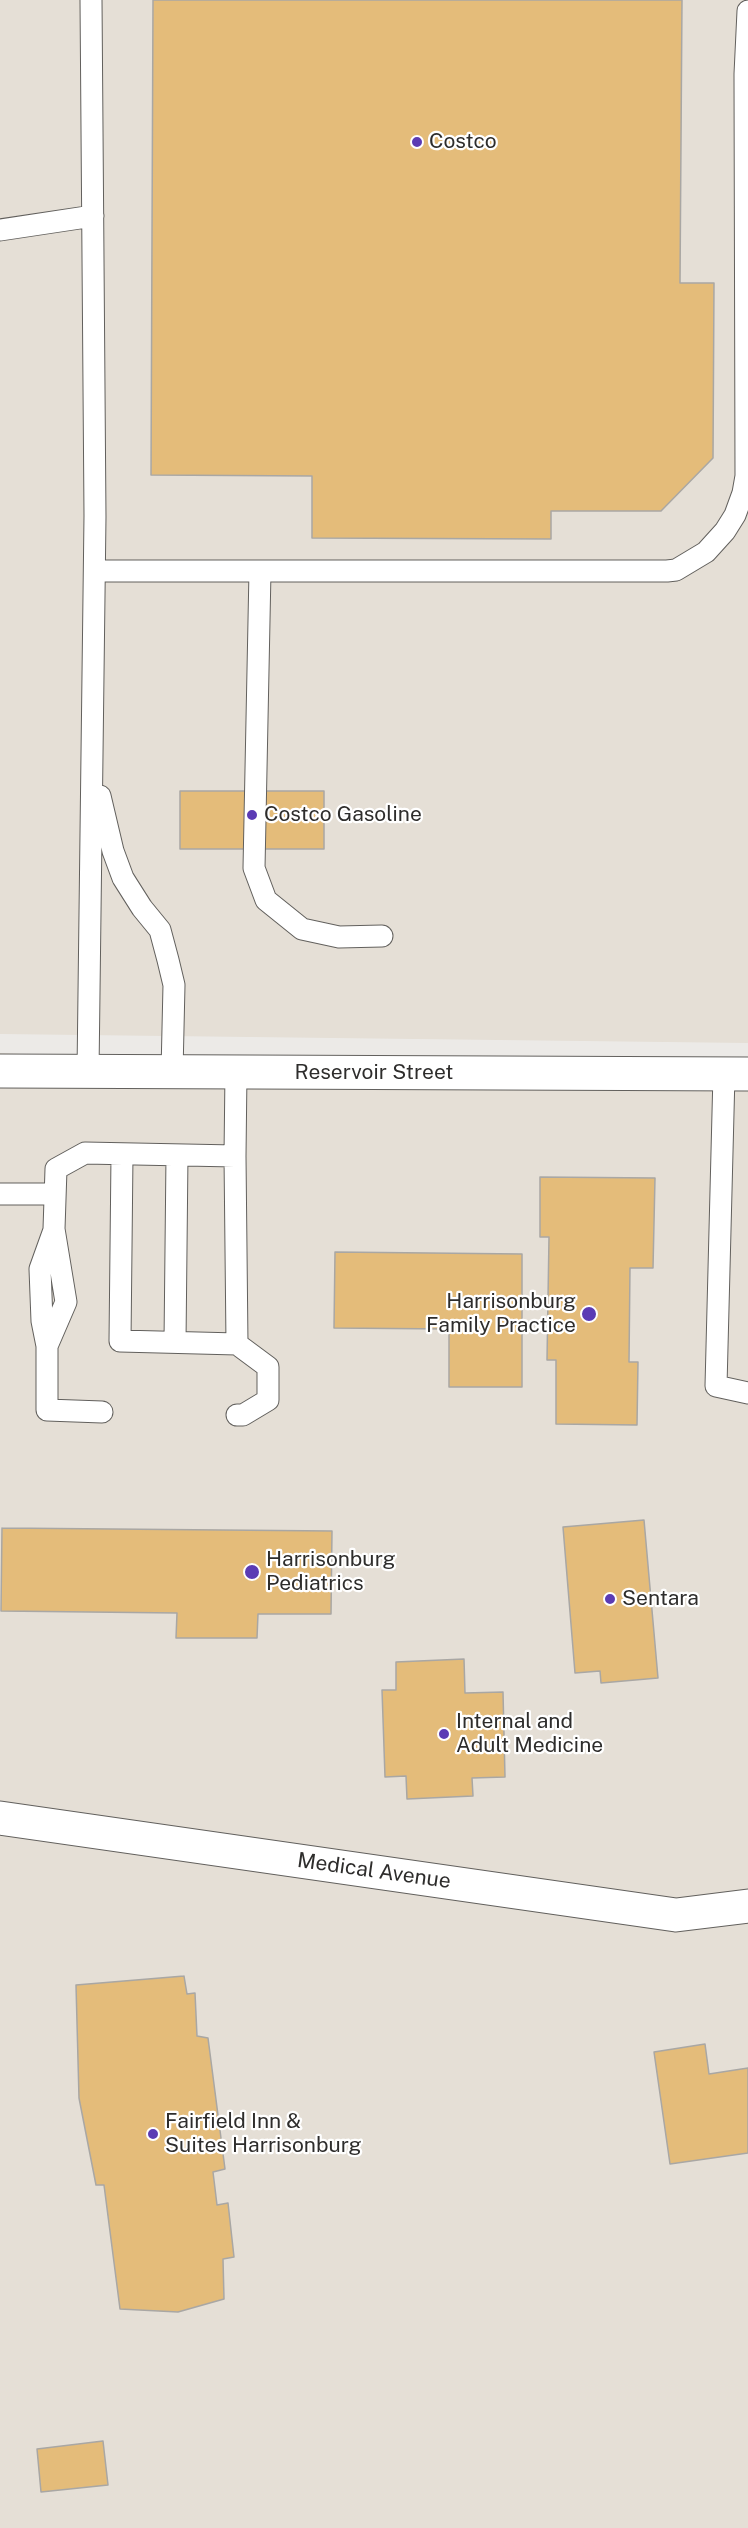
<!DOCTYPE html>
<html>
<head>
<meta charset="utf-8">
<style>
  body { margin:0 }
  canvas { display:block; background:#eceae7 }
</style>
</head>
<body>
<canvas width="748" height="2528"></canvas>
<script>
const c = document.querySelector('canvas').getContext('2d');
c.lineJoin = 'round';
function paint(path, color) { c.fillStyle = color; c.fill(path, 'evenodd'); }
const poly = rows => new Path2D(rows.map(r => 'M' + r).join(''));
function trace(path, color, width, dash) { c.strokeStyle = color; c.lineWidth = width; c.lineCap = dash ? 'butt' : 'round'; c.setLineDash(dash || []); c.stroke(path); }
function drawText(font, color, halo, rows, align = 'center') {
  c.font = font + ' "Public Sans",sans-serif'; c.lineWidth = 4.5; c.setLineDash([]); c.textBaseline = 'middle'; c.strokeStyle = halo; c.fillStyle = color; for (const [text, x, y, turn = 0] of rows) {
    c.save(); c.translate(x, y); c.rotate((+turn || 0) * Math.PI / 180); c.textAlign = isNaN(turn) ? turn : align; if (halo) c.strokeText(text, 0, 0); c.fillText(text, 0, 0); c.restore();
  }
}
const built = poly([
  [0,0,748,0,748,1043,0,1034],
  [0,1053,748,1087,748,2528,0,2528]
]);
const building = poly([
  [153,0,682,0,680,283,714,283,713,458,661,511,551,511,551,539,312,538,312,476,151,475,153,0],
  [180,791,324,791,324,849,180,849,180,791],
  [540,1177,655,1178,653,1268,630,1268,629,1362,638,1362,637,1425,556,1424,556,1360,547,1360,549,1237,540,1237,540,1177],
  [335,1252,522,1254,522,1387,449,1387,449,1329,334,1328,335,1252],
  [644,1520,658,1678,601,1683,600,1671,575,1673,563,1527,644,1520],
  [2,1528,332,1531,331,1614,258,1614,257,1638,176,1638,177,1613,1,1611,2,1528],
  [464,1659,465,1693,503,1692,505,1777,472,1778,473,1796,407,1799,406,1776,385,1777,382,1690,396,1690,396,1662,464,1659],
  [184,1976,187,1994,195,1993,197,2036,208,2038,225,2169,213,2172,217,2205,228,2203,234,2257,223,2259,224,2299,178,2312,120,2309,104,2185,96,2185,79,2098,76,1985,184,1976],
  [705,2044,709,2074,748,2068,748,2153,670,2164,654,2052,705,2044],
  [103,2441,108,2485,41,2492,37,2449,103,2441]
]);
const service = poly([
  [0,230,93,216],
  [95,571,667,571,676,570,706,552,725,531,735,515,743,493,746,476,745,74,748,11],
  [260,571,254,868,266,900,302,929,339,937,382,936],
  [100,796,113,851,123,878,142,908,160,930,168,960,174,985,172,1072],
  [88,1072,95,516,91,0],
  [236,1072,235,1156,237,1344],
  [724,1074,716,1386,748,1393],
  [122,1155,120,1341,237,1344,268,1367,268,1400,243,1415,237,1415],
  [0,1194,55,1194],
  [54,1230,40,1269,42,1321,47,1346,47,1410,102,1412],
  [175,1342,177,1155],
  [47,1346,66,1302,54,1229,56,1169,85,1153,235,1156]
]);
const minor = poly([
  [0,1818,676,1915,748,1906]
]);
const secondary = poly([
  [0,1071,748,1074]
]);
const markers = [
  [417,142,6,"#5b3bb4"],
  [252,815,6,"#5b3bb4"],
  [589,1314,8,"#5b3bb4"],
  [252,1572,8,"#5b3bb4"],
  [610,1599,6,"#5b3bb4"],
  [444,1734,6,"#5b3bb4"],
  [153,2134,6,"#5b3bb4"]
];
const poiNames = [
  ["Costco",429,142],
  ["Costco Gasoline",264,815],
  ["Harrisonburg",576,1302,"right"],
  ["Family Practice",576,1326,"right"],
  ["Harrisonburg",266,1560],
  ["Pediatrics",266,1584],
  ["Sentara",622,1599],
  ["Internal and",456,1722],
  ["Adult Medicine",456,1746],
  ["Fairfield Inn &",165,2122],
  ["Suites Harrisonburg",165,2146]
];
const streetNames = [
  ["Reservoir Street",374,1073],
  ["Medical Avenue",374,1871,8]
];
paint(built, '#e5dfd6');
paint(building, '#e4bc7a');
trace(building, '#a9a7a4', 1.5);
trace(service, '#62605d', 23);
trace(minor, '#62605d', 35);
trace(secondary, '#62605d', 35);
trace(service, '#fff', 21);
trace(minor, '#fff', 33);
trace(secondary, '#fff', 33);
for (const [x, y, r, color] of markers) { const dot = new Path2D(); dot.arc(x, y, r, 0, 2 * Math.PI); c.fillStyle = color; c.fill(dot); trace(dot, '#fff', 2); }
drawText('21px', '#2e2d2c', '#fff', poiNames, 'left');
drawText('21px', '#2e2d2c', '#fff', streetNames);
</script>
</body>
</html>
